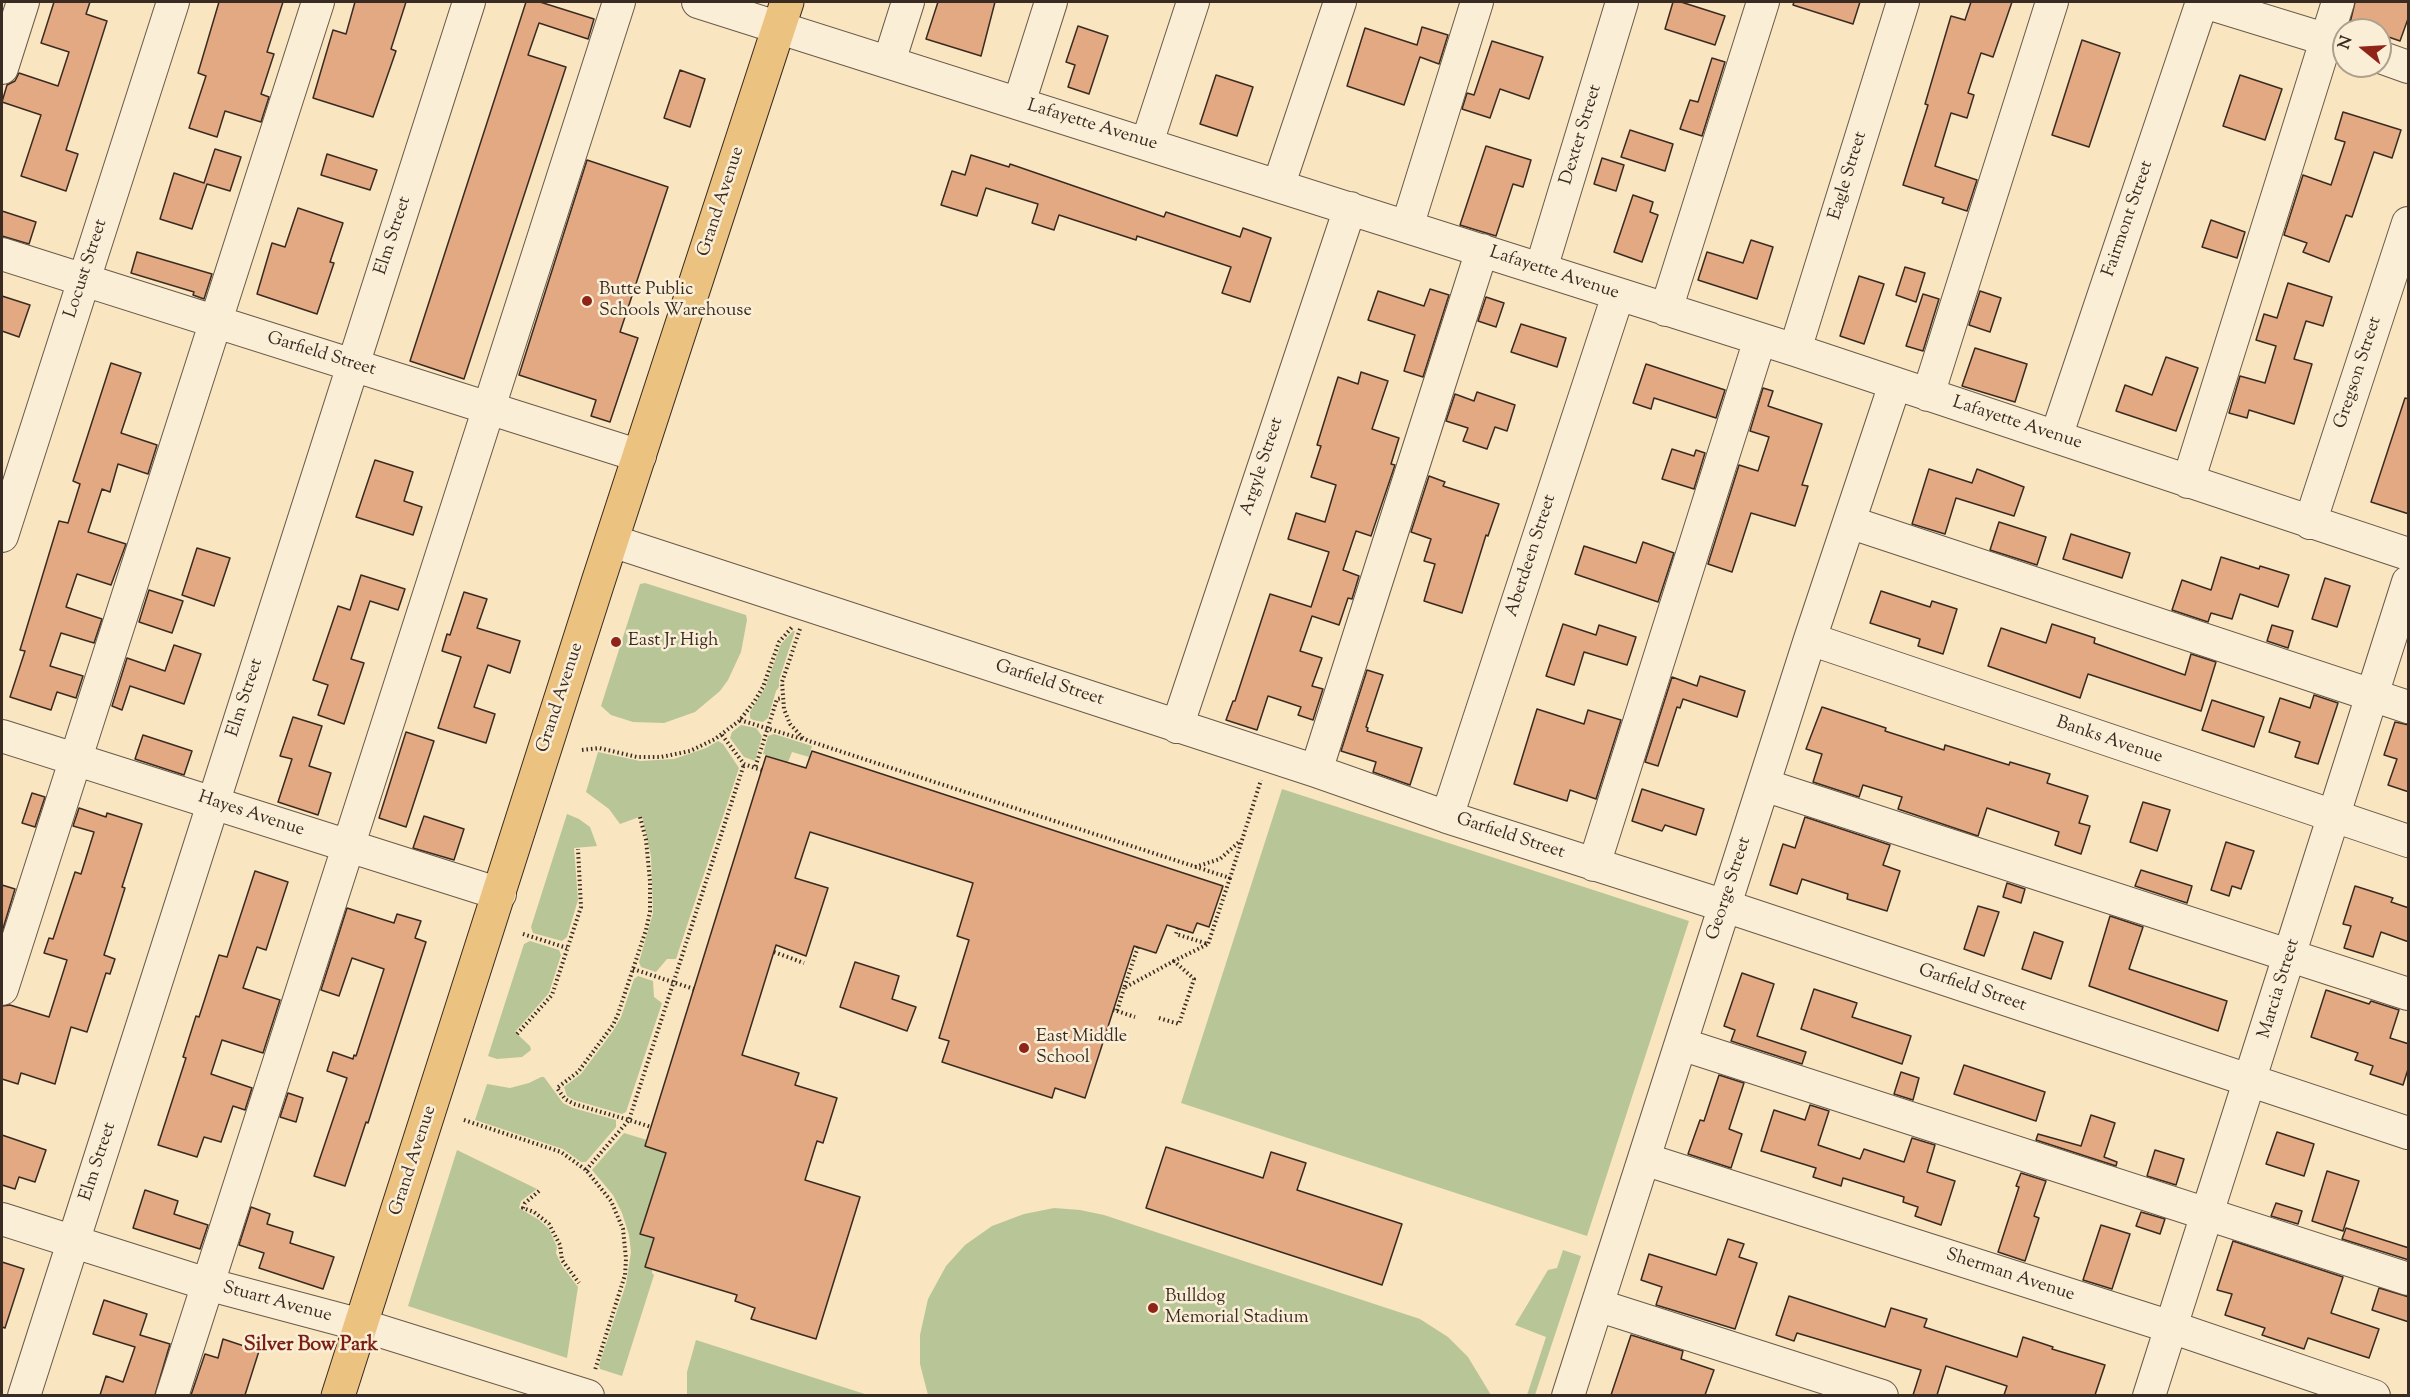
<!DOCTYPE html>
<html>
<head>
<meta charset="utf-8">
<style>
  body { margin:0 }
  #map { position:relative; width:2410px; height:1397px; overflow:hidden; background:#f9e5c0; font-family:"Sorts Mill Goudy",serif }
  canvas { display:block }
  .frame { position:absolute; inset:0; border:3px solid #392b22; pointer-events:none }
  .north { position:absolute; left:2332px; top:18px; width:60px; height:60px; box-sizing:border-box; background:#fbeed6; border:2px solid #ada08e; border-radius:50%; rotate:288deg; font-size:16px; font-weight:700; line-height:24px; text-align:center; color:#392b22 }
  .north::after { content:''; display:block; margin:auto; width:21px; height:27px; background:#8f2418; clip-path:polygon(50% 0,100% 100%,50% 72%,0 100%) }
</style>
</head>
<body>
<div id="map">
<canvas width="2410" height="1397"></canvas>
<div class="frame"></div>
<div class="north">N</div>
</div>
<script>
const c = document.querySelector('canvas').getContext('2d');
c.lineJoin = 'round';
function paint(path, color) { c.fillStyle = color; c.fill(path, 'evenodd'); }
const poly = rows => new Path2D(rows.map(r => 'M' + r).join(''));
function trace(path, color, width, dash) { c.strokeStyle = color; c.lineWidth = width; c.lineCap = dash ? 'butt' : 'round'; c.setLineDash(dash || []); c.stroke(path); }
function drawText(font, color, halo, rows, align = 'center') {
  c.font = font + ' "Sorts Mill Goudy",serif'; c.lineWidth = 5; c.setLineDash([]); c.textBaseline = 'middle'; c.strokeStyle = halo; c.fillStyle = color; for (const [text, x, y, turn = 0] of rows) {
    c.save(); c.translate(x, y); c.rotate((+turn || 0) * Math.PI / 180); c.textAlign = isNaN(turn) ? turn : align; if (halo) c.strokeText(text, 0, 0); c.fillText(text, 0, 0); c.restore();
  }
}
const green = poly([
  [645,583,746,615,747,620,741,652,728,680,720,691,695,712,664,723,633,722,611,715,601,706,640,584],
  [793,631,795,631,779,680,779,687,776,691,768,718,763,722,753,720,750,718,750,712,765,688,781,644],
  [741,725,756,728,762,736,755,761,744,757,730,738,732,732],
  [774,734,812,746,809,757,792,752,788,762,763,754,768,736],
  [718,741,723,744,739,768,676,959,667,959,656,972,641,967,639,962,653,913,651,856,642,816,620,824,609,809,586,792,598,752,640,761,674,759,706,748],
  [1282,789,1689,921,1587,1236,1181,1103],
  [567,814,579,819,590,827,597,846,574,848,578,900,567,937,562,941,533,933,531,927],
  [530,941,559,950,561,955,549,993,515,1032,530,1046,531,1050,522,1057,497,1059,488,1056,524,944],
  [638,976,653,981,654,997,662,1003,626,1112,622,1114,574,1100,567,1096,564,1087,581,1074,613,1031,621,1017,634,979],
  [541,1077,544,1077,563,1103,573,1108,616,1120,616,1127,586,1162,581,1162,563,1149,475,1120,487,1084,510,1088,529,1083],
  [624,1133,647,1140,646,1146,666,1153,641,1233,654,1238,652,1273,654,1275,622,1376,600,1369,599,1365,626,1284,631,1252,629,1235,622,1213,613,1195,592,1170],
  [457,1150,537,1189,521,1201,519,1208,539,1220,549,1229,557,1247,556,1253,562,1266,578,1287,567,1358,408,1306],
  [1054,1208,1080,1210,1104,1215,1420,1319,1448,1337,1468,1357,1491,1395,928,1395,920,1364,920,1335,928,1299,946,1266,965,1245,992,1226,1024,1214],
  [1563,1250,1581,1256,1535,1395,1527,1395,1546,1337,1515,1325,1548,1270,1557,1268],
  [696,1340,868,1395,687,1395,687,1372]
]);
const building = poly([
  [54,2,90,2,86,14,107,21,66,150,78,154,66,191,21,176,41,115,2,102,7,85,15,81,19,73,58,86,69,52,41,43,54,2],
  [219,2,283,2,267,52,274,54,261,94,269,97,261,122,225,111,217,137,189,128,206,76,198,73,219,2],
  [355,2,406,2,391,49,396,51,373,117,313,98,333,30,346,34,355,2],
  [526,2,540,2,594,19,588,39,539,23,528,55,566,67,464,379,410,361,526,2],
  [938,2,995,2,981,56,926,39,938,2],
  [1673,2,1681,2,1725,16,1715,45,1665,29,1673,2],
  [1794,2,1860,2,1853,24,1793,5,1794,2],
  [1971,2,2012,2,1993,57,1981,53,1968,93,1974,95,1967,118,1951,113,1935,166,1977,180,1967,211,1942,203,1944,198,1903,185,1928,105,1925,104,1951,16,1965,20,1971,2],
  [2355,2,2409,2,2409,16,2400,41,2380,34,2380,30,2371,30,2350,23,2355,2],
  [1078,26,1108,36,1089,94,1068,87,1075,65,1066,62,1078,26],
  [1422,27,1448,35,1439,64,1420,57,1404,105,1347,86,1365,28,1417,45,1422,27],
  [2082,40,2120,53,2089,147,2052,135,2082,40],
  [1492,41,1543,57,1529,99,1500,89,1490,118,1462,109,1467,93,1474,95,1492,41],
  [1712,58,1725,62,1702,136,1680,129,1690,100,1698,102,1712,58],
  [680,70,705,79,690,127,664,118,680,70],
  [1216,75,1253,87,1237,136,1200,124,1216,75],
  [2240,75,2282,89,2265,140,2223,126,2240,75],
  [2343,112,2401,130,2392,158,2374,152,2352,217,2346,215,2329,262,2303,252,2307,243,2284,235,2303,175,2331,185,2345,142,2335,139,2343,112],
  [1630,130,1673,144,1665,171,1621,157,1630,130],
  [1486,146,1531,160,1523,187,1513,184,1496,236,1460,225,1486,146],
  [215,149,241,157,230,191,207,184,192,229,160,219,174,173,204,183,215,149],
  [327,154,377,170,370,190,321,175,327,154],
  [971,155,1009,167,1010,164,1164,217,1166,212,1240,237,1243,228,1271,238,1250,302,1222,293,1231,267,1137,236,1136,240,1059,215,1054,230,1032,223,1038,204,986,188,977,216,941,205,952,171,965,175,971,155],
  [1602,158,1624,165,1616,191,1594,184,1602,158],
  [587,160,668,187,620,332,638,338,610,422,591,416,596,400,519,375,587,160],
  [1633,195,1653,202,1650,212,1658,215,1642,262,1614,252,1633,195],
  [298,208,343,223,330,262,334,263,317,314,257,294,272,243,285,247,298,208],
  [2,211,36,222,29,244,2,236,2,211],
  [2211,220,2245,232,2237,258,2202,247,2211,220],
  [1751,240,1773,247,1757,299,1698,280,1707,252,1743,263,1751,240],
  [137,252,212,274,204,299,193,295,194,292,131,273,137,252],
  [1905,267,1925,273,1916,302,1896,295,1905,267],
  [1859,276,1884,284,1864,344,1840,336,1859,276],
  [2288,283,2332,297,2323,326,2306,321,2294,359,2312,364,2294,424,2249,410,2247,418,2229,413,2240,376,2265,383,2276,346,2256,340,2264,314,2277,318,2288,283],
  [1430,289,1449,295,1423,377,1404,371,1415,335,1368,320,1378,291,1424,306,1430,289],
  [1980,291,2001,298,1990,332,1969,325,1980,291],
  [1923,294,1939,299,1923,351,1906,346,1923,294],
  [2,296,30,305,19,337,2,331,2,296],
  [1486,297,1504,303,1496,327,1478,321,1486,297],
  [1521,324,1566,338,1557,367,1511,352,1521,324],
  [1975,348,2027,364,2015,402,1962,386,1975,348],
  [2166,357,2198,368,2176,431,2116,411,2125,385,2152,395,2166,357],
  [111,363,141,373,121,433,157,445,148,474,118,464,110,492,102,489,88,532,126,544,111,585,77,574,66,607,102,619,94,643,61,633,50,666,83,676,76,698,57,692,51,710,10,697,25,651,20,650,59,521,68,523,80,484,73,481,111,363],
  [1646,364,1725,390,1716,418,1654,398,1651,409,1633,403,1646,364],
  [1361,372,1388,381,1372,429,1399,438,1391,464,1395,465,1371,536,1356,531,1343,570,1359,576,1352,599,1348,598,1339,625,1312,616,1300,651,1322,658,1312,686,1323,689,1313,720,1298,715,1301,707,1268,696,1257,730,1226,720,1233,701,1235,701,1270,594,1311,607,1329,552,1288,539,1296,513,1325,522,1336,485,1311,477,1321,446,1317,445,1338,377,1358,384,1361,372],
  [1763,388,1773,391,1768,406,1822,424,1802,485,1808,486,1795,526,1751,513,1732,572,1708,564,1739,465,1758,471,1769,437,1750,431,1763,388],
  [1477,392,1515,405,1507,431,1495,427,1487,449,1463,441,1468,428,1446,421,1455,394,1474,401,1477,392],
  [2405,398,2409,399,2409,514,2371,502,2405,398],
  [1672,449,1694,456,1696,450,1705,453,1694,489,1662,479,1672,449],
  [375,460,413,472,404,501,422,507,413,535,356,517,375,460],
  [1929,469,1972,483,1977,469,2024,487,2014,516,1956,498,1945,534,1912,524,1929,469],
  [1429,476,1445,482,1443,486,1499,504,1488,536,1486,535,1462,613,1424,601,1435,564,1424,561,1431,539,1411,532,1429,476],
  [1999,522,2046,537,2037,565,1990,550,1999,522],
  [2071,534,2130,553,2122,578,2063,559,2071,534],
  [1643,542,1674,553,1658,602,1575,574,1584,546,1636,563,1643,542],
  [197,548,230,558,214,606,182,595,197,548],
  [2221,557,2259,569,2260,566,2289,575,2278,607,2240,594,2232,619,2211,613,2208,622,2172,610,2182,580,2211,590,2221,557],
  [361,575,405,589,398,610,370,601,351,659,364,663,344,724,318,715,328,685,313,680,338,606,350,610,361,575],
  [2325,578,2350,586,2337,627,2312,619,2325,578],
  [149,590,183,601,172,633,139,622,149,590],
  [1881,591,1930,607,1932,601,1957,609,1943,654,1918,646,1920,639,1870,623,1881,591],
  [464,592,487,599,477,628,520,641,510,673,488,665,474,707,495,714,486,743,438,728,461,657,442,651,447,634,450,635,464,592],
  [1563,624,1596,635,1599,625,1636,637,1627,665,1584,652,1574,685,1546,676,1563,624],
  [2052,624,2095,638,2094,643,2185,675,2191,654,2216,662,2201,711,2088,674,2080,698,1988,666,2001,628,2046,643,2052,624],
  [2272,625,2293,631,2288,648,2267,641,2272,625],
  [174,645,201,654,184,704,130,686,122,710,112,706,127,658,165,671,174,645],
  [1367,670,1383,675,1366,727,1368,728,1367,731,1422,748,1410,785,1373,772,1376,762,1341,751,1367,670],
  [1700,676,1745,691,1737,717,1683,699,1680,708,1677,707,1658,766,1645,762,1672,677,1697,686,1700,676],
  [2314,695,2338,703,2318,764,2295,757,2300,742,2269,732,2280,698,2310,708,2314,695],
  [2212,700,2264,717,2254,747,2202,730,2212,700],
  [1822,707,1886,728,1885,731,1944,750,1945,745,2009,765,2010,762,2050,774,2047,783,2088,796,2079,823,2090,826,2081,854,2055,845,2059,832,1987,808,1978,836,1898,809,1902,797,1863,785,1859,797,1813,782,1822,754,1806,749,1822,707],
  [1537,709,1584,724,1588,710,1621,720,1596,799,1570,790,1567,801,1514,784,1537,709],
  [293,717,322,726,309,766,331,773,318,815,278,802,292,759,280,756,293,717],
  [2395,722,2409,725,2409,792,2388,785,2397,759,2384,755,2395,722],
  [406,732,434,741,406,827,379,818,406,732],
  [143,735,192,751,184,775,135,759,143,735],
  [812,751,1223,886,1209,927,1197,923,1193,933,1167,925,1156,953,1134,946,1085,1098,1055,1088,1052,1098,942,1062,949,1041,939,1038,969,940,957,936,973,883,810,832,795,878,828,888,806,956,776,945,742,1055,799,1073,795,1085,837,1098,823,1143,817,1141,805,1180,860,1197,816,1339,751,1319,755,1308,735,1301,737,1295,645,1267,654,1238,640,1234,666,1153,645,1146,766,756,806,768,812,751],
  [1642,789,1704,809,1696,835,1665,825,1662,831,1632,821,1642,789],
  [32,793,45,797,35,827,22,823,32,793],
  [2143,802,2170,810,2157,851,2130,842,2143,802],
  [79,808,106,817,107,813,142,824,122,887,125,888,104,955,115,959,110,974,106,973,87,1032,71,1027,55,1084,21,1073,18,1084,2,1079,2,1006,10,1005,49,1017,67,960,44,953,49,938,53,939,75,872,81,874,94,832,73,826,79,808],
  [424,816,464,829,454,860,413,848,424,816],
  [1805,817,1890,845,1883,865,1900,871,1887,911,1847,899,1848,894,1802,879,1797,894,1770,885,1783,844,1795,848,1805,817],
  [2226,842,2254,851,2241,889,2232,886,2229,896,2211,890,2226,842],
  [2141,870,2192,886,2187,903,2135,886,2141,870],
  [255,871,288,882,266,950,257,947,243,988,280,1000,263,1053,222,1040,211,1074,252,1088,245,1110,233,1106,221,1142,204,1137,197,1157,158,1145,186,1058,183,1057,196,1016,199,1017,219,955,227,957,255,871],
  [2007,883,2025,889,2021,903,2003,897,2007,883],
  [2,885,15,889,2,932,2,885],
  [2355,886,2393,898,2391,902,2409,908,2409,942,2381,932,2373,957,2344,948,2351,926,2343,924,2355,886],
  [1978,906,1999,912,1984,956,1964,949,1978,906],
  [347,908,394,923,397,914,421,921,415,938,426,942,368,1123,366,1122,345,1186,314,1176,347,1078,327,1071,333,1052,353,1059,354,1055,356,1056,384,969,352,958,339,996,321,990,347,908],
  [2110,916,2143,927,2129,969,2227,1001,2218,1031,2089,986,2110,916],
  [2034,932,2063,942,2051,979,2022,969,2034,932],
  [855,962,899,976,892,999,916,1007,907,1031,840,1007,855,962],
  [1742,973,1774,984,1757,1036,1806,1052,1802,1064,1731,1041,1735,1030,1724,1026,1742,973],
  [1814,989,1857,1003,1852,1017,1911,1036,1902,1064,1801,1029,1814,989],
  [2326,990,2369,1004,2371,1001,2399,1010,2390,1038,2409,1044,2409,1066,2403,1085,2370,1074,2373,1066,2355,1060,2358,1053,2311,1037,2326,990],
  [1964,1065,2045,1092,2036,1121,1954,1094,1964,1065],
  [1901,1072,1919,1078,1913,1100,1894,1094,1901,1072],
  [1719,1075,1744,1083,1729,1129,1742,1134,1731,1168,1688,1154,1700,1120,1704,1121,1719,1075],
  [288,1093,303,1098,296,1122,280,1117,288,1093],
  [1810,1105,1829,1111,1818,1145,1860,1159,1864,1149,1904,1162,1912,1138,1935,1145,1927,1172,1955,1181,1941,1225,1915,1216,1918,1207,1903,1202,1904,1197,1843,1178,1841,1186,1813,1177,1816,1168,1761,1151,1774,1110,1805,1120,1810,1105],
  [2091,1115,2115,1123,2104,1157,2117,1162,2116,1166,2036,1140,2038,1134,2081,1146,2091,1115],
  [2277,1132,2314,1144,2304,1176,2266,1164,2277,1132],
  [2,1135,46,1150,35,1182,19,1177,15,1189,2,1185,2,1135],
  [1166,1147,1263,1178,1271,1152,1306,1163,1297,1190,1402,1224,1382,1285,1146,1208,1166,1147],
  [2155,1150,2184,1159,2176,1185,2147,1176,2155,1150],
  [2327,1171,2359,1181,2343,1231,2312,1221,2327,1171],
  [2021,1173,2046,1181,2034,1216,2039,1218,2025,1261,1998,1252,2019,1187,2016,1186,2021,1173],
  [145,1190,178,1201,174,1214,208,1225,200,1249,133,1228,145,1190],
  [2276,1203,2302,1211,2298,1224,2271,1216,2276,1203],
  [251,1207,270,1214,267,1224,293,1232,290,1243,334,1257,323,1289,259,1268,264,1253,239,1245,251,1207],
  [2141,1212,2165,1219,2160,1234,2136,1226,2141,1212],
  [2101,1225,2130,1234,2112,1289,2083,1280,2101,1225],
  [2346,1228,2409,1248,2409,1260,2342,1239,2346,1228],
  [1728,1239,1744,1244,1739,1257,1757,1263,1735,1329,1656,1305,1662,1287,1641,1280,1649,1254,1716,1275,1728,1239],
  [2233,1241,2343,1277,2331,1313,2379,1329,2369,1358,2308,1338,2304,1349,2262,1335,2265,1328,2225,1315,2232,1294,2217,1290,2233,1241],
  [2,1262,24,1269,5,1328,2,1327,2,1262],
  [2379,1288,2409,1297,2409,1322,2372,1310,2379,1288],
  [1789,1296,1885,1327,1891,1308,1927,1319,1924,1327,2017,1357,2023,1337,2053,1347,2052,1349,2105,1365,2095,1395,2004,1395,2007,1386,1946,1366,1937,1395,1913,1395,1921,1370,1797,1333,1794,1341,1776,1335,1789,1296],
  [104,1300,147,1314,140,1335,170,1344,155,1395,100,1395,106,1376,123,1382,135,1347,93,1334,104,1300],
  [1631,1335,1683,1351,1681,1359,1714,1370,1705,1395,1611,1395,1631,1335],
  [223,1339,259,1351,245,1395,191,1395,205,1354,218,1358,223,1339]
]);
const path = poly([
  [800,629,782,682,784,709,790,724,803,738,809,741,876,763,1230,878,1261,780],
  [740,720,802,739],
  [722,735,744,764,755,768],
  [582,750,599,748,637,757,661,757,690,751,715,739,739,721,754,702,763,687,779,642,793,626],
  [762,770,755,768,777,699,782,698],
  [640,817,646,840,650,881,650,912,646,930,618,1014,613,1025,578,1072,557,1088,565,1099,574,1104,629,1120,744,764],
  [1195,867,1220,859,1239,842],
  [1178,928,1176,934,1208,944,1230,878],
  [523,934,567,948],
  [1138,947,1124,988,1174,961],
  [774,952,804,963],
  [633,969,694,989],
  [1113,1010,1117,1011,1124,988],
  [1117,1011,1135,1017],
  [1159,1018,1179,1024,1194,979,1174,961,1208,944],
  [517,1034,552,995,581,907,578,849],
  [464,1120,561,1152,586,1170,611,1201,623,1229,626,1259,625,1275,595,1370],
  [586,1170,629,1120,651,1127],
  [539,1191,525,1203,523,1208,534,1212,549,1224,560,1245,562,1260,579,1283]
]);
const minor = poly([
  [698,2,1795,350,2408,554],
  [2204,2,2344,45],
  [2380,57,2408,67],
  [889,62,908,2],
  [2,68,23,2],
  [1019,103,1051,2],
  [1147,143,1193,2],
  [1279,184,1340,2],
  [1407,227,1477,2],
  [2,254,640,456],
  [1541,269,1622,2],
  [1666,310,1763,2],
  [1795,350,1903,2],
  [1928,395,2052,2],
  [2056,437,2202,2],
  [2188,482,2338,2],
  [1849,522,2408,707],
  [2310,523,2408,223],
  [2,536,173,2],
  [612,541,1316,771,1447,817,1725,906,2408,1133],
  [1810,639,2408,841],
  [1177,727,1350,208],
  [2,736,500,894],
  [1316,771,1482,250],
  [1764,785,2408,994],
  [1447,817,1618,295],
  [1594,865,1760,339],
  [2,989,318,2],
  [1681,1044,2408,1279],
  [1644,1159,2171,1327,2374,1396],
  [2,1219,207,1284,361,1325,588,1396],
  [1597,1305,1882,1396],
  [24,1396,469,2],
  [172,1396,619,2],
  [1568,1396,1810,639,1895,384],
  [2149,1396,2408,582]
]);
const major = poly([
  [338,1396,598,582,787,2]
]);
const markers = [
  [587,301,6,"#8f2418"],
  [616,642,6,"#8f2418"],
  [1024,1048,6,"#8f2418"],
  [1153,1308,6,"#8f2418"]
];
const streetNames = [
  ["Lafayette Avenue",1092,126,17],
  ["Dexter Street",1582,135,-73],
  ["Eagle Street",1849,176,-73],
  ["Grand Avenue",722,202,-72],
  ["Fairmont Street",2129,219,-71],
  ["Elm Street",394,236,-72],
  ["Locust Street",87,269,-72],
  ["Lafayette Avenue",1554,274,18],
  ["Garfield Street",321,355,17],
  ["Gregson Street",2359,373,-72],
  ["Lafayette Avenue",2017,424,18],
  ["Argyle Street",1263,467,-72],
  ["Aberdeen Street",1532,556,-72],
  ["Garfield Street",1049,684,18],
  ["Elm Street",246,698,-72],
  ["Grand Avenue",561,698,-72],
  ["Banks Avenue",2109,741,19],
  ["Hayes Avenue",251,815,18],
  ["Garfield Street",1510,837,18],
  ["George Street",1730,889,-72],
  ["Garfield Street",1972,989,19],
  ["Marcia Street",2280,989,-73],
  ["Grand Avenue",414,1161,-72],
  ["Elm Street",99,1162,-72],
  ["Sherman Avenue",2010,1276,18],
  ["Stuart Avenue",277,1303,15]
];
const poiNames = [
  ["Butte Public",599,291],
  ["Schools Warehouse",599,312],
  ["East Jr High",628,642],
  ["East Middle",1036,1038],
  ["School",1036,1059],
  ["Bulldog",1165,1298],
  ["Memorial Stadium",1165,1319]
];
const neighbourhoodNames = [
  ["Silver Bow Park",311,1347]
];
paint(green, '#b8c697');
paint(building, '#e3a982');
trace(building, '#392b22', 1.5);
trace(minor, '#695a4a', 34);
trace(major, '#392b22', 35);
trace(path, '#392b22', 4, [1.5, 3]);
trace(minor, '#fbeed6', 32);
trace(major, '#ecc280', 33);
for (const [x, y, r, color] of markers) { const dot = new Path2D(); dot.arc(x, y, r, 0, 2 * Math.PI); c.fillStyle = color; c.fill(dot); trace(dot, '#fbeed6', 2); }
drawText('18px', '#392b22', '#fbeed6', streetNames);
drawText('18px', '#392b22', '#fbeed6', poiNames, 'left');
drawText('bold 20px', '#7a1f14', '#fbeed6', neighbourhoodNames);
</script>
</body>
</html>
